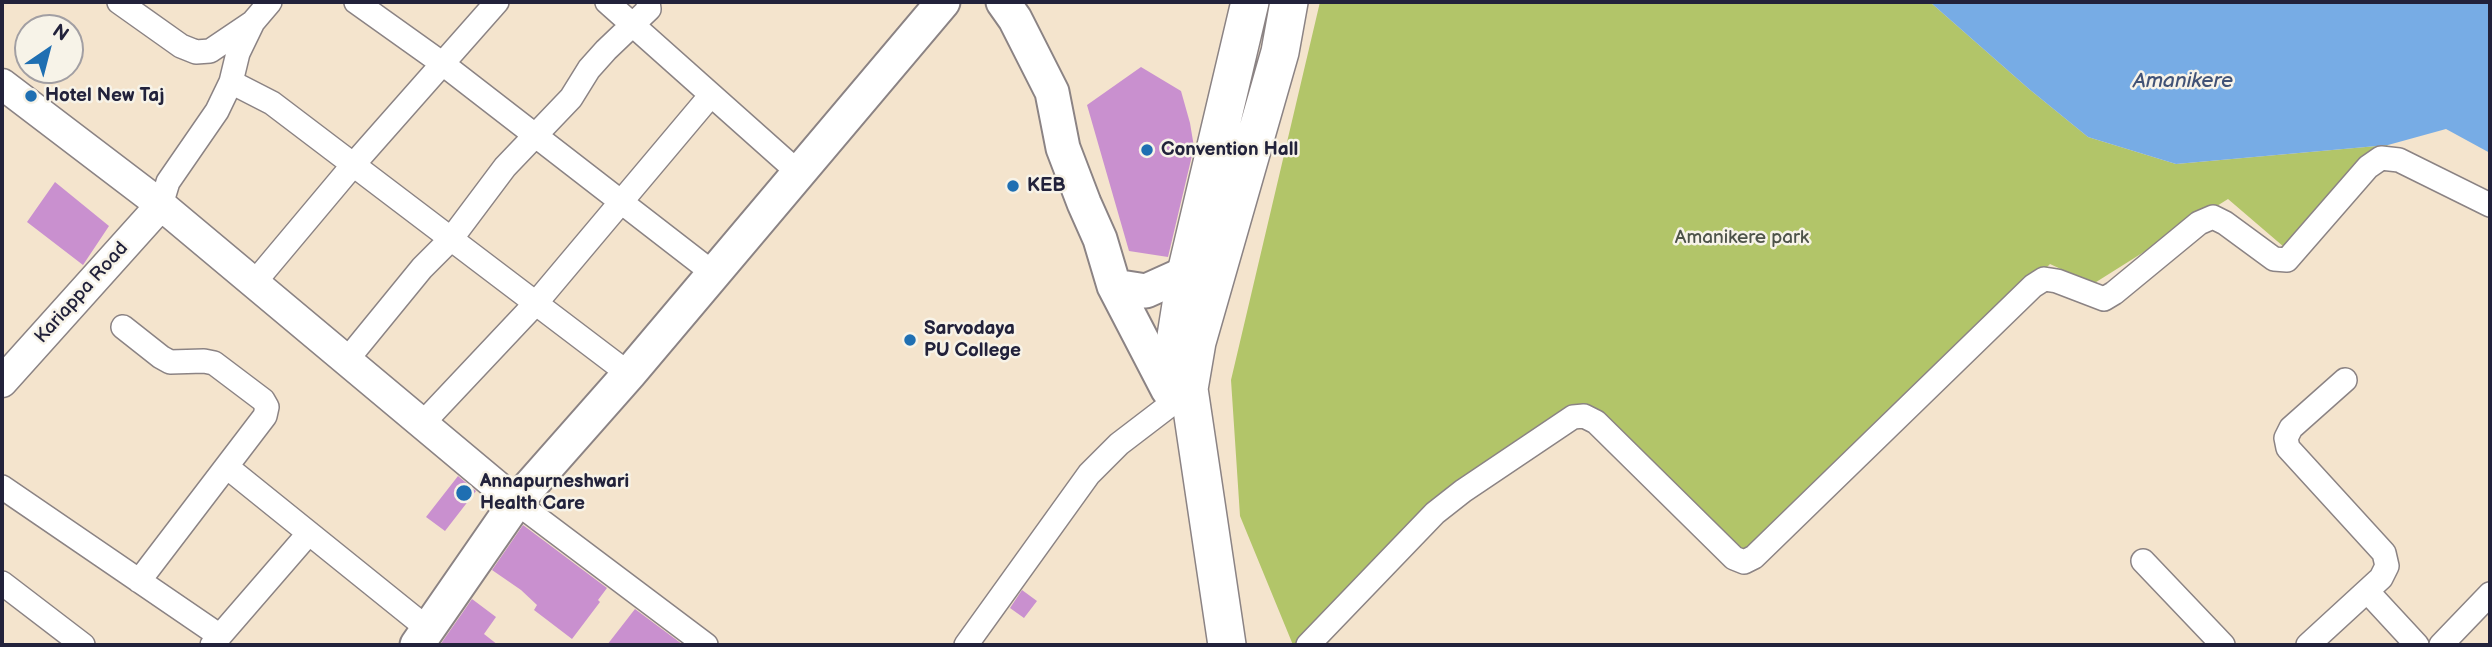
<!DOCTYPE html>
<html>
<head>
<meta charset="utf-8">
<style>
  body { margin:0 }
  #map { position:relative; width:2492px; height:647px; overflow:hidden; background:#f4e4cd; font-family:"Balsamiq Sans",sans-serif }
  canvas { display:block }
  .frame { position:absolute; inset:0; border:4px solid #22223b; pointer-events:none }
  .north { position:absolute; left:14px; top:14px; width:70px; height:70px; box-sizing:border-box; background:#f7f3e8; border:2px solid #a29fa3; border-radius:50%; rotate:35deg; font-size:19px; font-weight:700; line-height:28px; text-align:center; color:#22223b }
  .north::after { content:''; display:block; margin:auto; width:24px; height:32px; background:#1f6fb2; clip-path:polygon(50% 0,100% 100%,50% 72%,0 100%) }
</style>
</head>
<body>
<div id="map">
<canvas width="2492" height="647"></canvas>
<div class="frame"></div>
<div class="north">N</div>
</div>
<script>
const c = document.querySelector('canvas').getContext('2d');
c.lineJoin = 'round';
function paint(path, color) { c.fillStyle = color; c.fill(path, 'evenodd'); }
const poly = rows => new Path2D(rows.map(r => 'M' + r).join(''));
function trace(path, color, width, dash) { c.strokeStyle = color; c.lineWidth = width; c.lineCap = dash ? 'butt' : 'round'; c.setLineDash(dash || []); c.stroke(path); }
function drawText(font, color, halo, rows, align = 'center') {
  c.font = font + ' "Balsamiq Sans",sans-serif'; c.lineWidth = 5; c.setLineDash([]); c.textBaseline = 'middle'; c.strokeStyle = halo; c.fillStyle = color; for (const [text, x, y, turn = 0] of rows) {
    c.save(); c.translate(x, y); c.rotate((+turn || 0) * Math.PI / 180); c.textAlign = isNaN(turn) ? turn : align; if (halo) c.strokeText(text, 0, 0); c.fillText(text, 0, 0); c.restore();
  }
}
const green = poly([
  [1320,2,1930,2,2029,89,2088,137,2176,164,2388,145,2284,247,2228,199,2093,284,2050,264,1744,573,1584,413,1499,452,1326,645,1293,645,1240,516,1231,380]
]);
const water = poly([
  [1930,2,2490,2,2490,153,2446,129,2388,145,2176,164,2088,137,2029,89]
]);
const building = poly([
  [1141,67,1181,91,1190,123,1194,147,1168,257,1129,251,1087,105],
  [55,182,109,226,83,265,27,222],
  [458,476,476,491,445,531,426,517],
  [523,525,607,588,598,600,600,602,572,639,534,610,537,605,521,590,492,570],
  [1022,590,1037,601,1024,618,1010,608],
  [472,599,496,617,484,634,498,645,440,645],
  [635,609,682,644,683,645,607,645]
]);
const minor = poly([
  [119,2,181,46,196,52,210,51,253,22],
  [356,2,443,64,713,273],
  [607,2,799,173],
  [231,82,272,103,629,374],
  [161,205,168,182,217,111,231,82,238,53,253,22,270,2],
  [254,283,353,165,497,2],
  [123,327,161,357,170,362,204,361,214,363,263,400,267,407,265,416,139,581],
  [346,361,422,268,451,239,505,167,571,98,589,69,606,50,649,9,648,2],
  [422,424,536,303,711,95],
  [227,467,428,629],
  [2,487,220,636],
  [516,502,706,645],
  [2143,561,2223,645],
  [2,583,83,645],
  [2367,591,2417,645],
  [212,645,309,533],
  [966,645,1089,474,1119,444,1170,405],
  [1308,645,1435,513,1463,491,1573,417,1584,416,1596,422,1734,558,1744,562,1754,557,2033,286,2044,279,2057,281,2104,299,2114,293,2199,223,2213,217,2225,223,2274,259,2287,260,2368,167,2381,158,2399,160,2490,205],
  [2308,645,2381,578,2387,566,2384,553,2288,448,2286,438,2291,428,2345,380],
  [2441,645,2490,594]
]);
const tertiary = poly([
  [2,84,161,205,516,502],
  [2,382,161,205]
]);
const secondary = poly([
  [1003,2,1015,19,1052,92,1063,148,1084,203,1100,239,1114,286,1168,390,1191,405],
  [1114,286,1146,291,1186,273],
  [417,645,516,502,629,374,943,2]
]);
const primary = poly([
  [1174,349,1186,273,1250,2],
  [1227,645,1189,389,1197,342,1280,52,1289,2]
]);
const markers = [
  [31,96,7,"#1f6fb2"],
  [1147,150,7,"#1f6fb2"],
  [1013,186,7,"#1f6fb2"],
  [910,340,7,"#1f6fb2"],
  [464,493,9,"#1f6fb2"]
];
const poiNames = [
  ["Hotel New Taj",45,96],
  ["Convention Hall",1161,150],
  ["KEB",1027,186],
  ["Sarvodaya",924,329],
  ["PU College",924,351],
  ["Annapurneshwari",480,482],
  ["Health Care",480,504]
];
const parkNames = [
  ["Amanikere park",1742,238]
];
const streetNames = [
  ["Kariappa Road",82,293,-48]
];
const waterNames = [
  ["Amanikere",2183,82]
];
paint(green, '#b2c569');
paint(water, '#77ace5');
paint(building, '#c990cf');
trace(minor, '#8b8384', 26);
trace(tertiary, '#8b8384', 33);
trace(secondary, '#8b8384', 37);
trace(primary, '#8b8384', 40);
trace(minor, '#fff', 23);
trace(tertiary, '#fff', 30);
trace(secondary, '#fff', 33);
trace(primary, '#fff', 37);
for (const [x, y, r, color] of markers) { const dot = new Path2D(); dot.arc(x, y, r, 0, 2 * Math.PI); c.fillStyle = color; c.fill(dot); trace(dot, '#f7f3e8', 2.5); }
drawText('bold 19px', '#22223b', '#f7f3e8', poiNames, 'left');
drawText('19px', '#4d5349', '#f7f3e8', parkNames);
drawText('19px', '#22223b', '#f7f3e8', streetNames);
drawText('italic 21px', '#405276', '#f7f3e8', waterNames);
</script>
</body>
</html>
